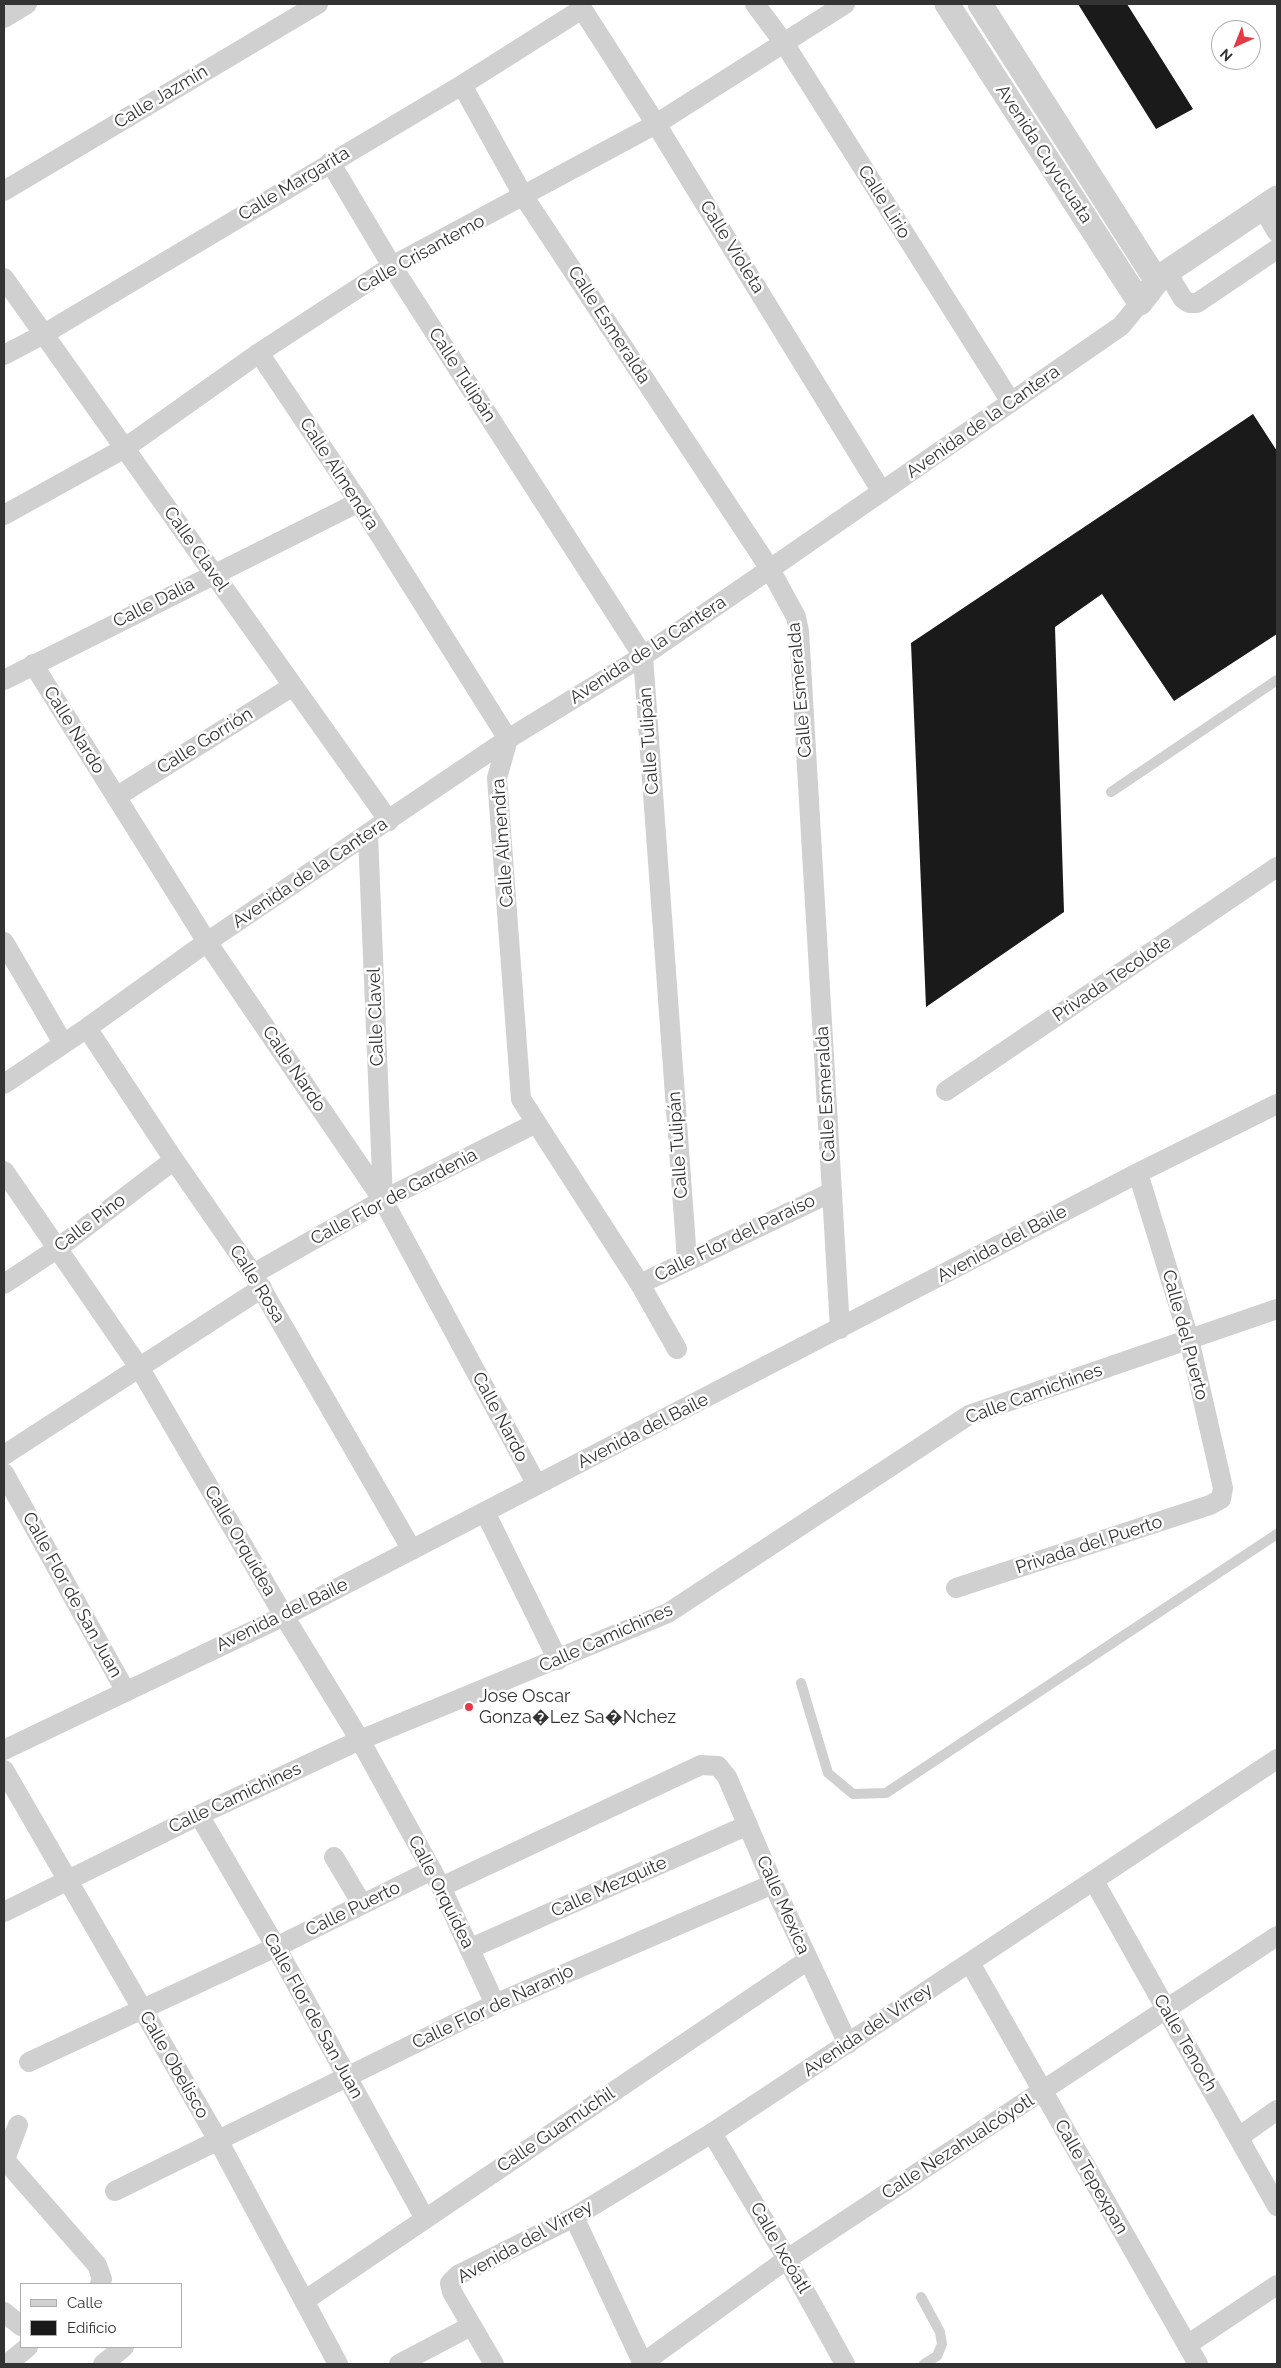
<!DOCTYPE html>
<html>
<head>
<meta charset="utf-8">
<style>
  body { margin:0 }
  #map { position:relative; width:1281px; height:2368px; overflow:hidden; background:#fff; font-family:Raleway,sans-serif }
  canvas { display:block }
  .frame { position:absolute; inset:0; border:5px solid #333; pointer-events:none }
  .legend { position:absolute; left:20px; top:2283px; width:162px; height:65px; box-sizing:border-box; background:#fff; border:1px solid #adadad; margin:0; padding:6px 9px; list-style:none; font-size:15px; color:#333 }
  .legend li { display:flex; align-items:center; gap:10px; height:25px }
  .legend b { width:25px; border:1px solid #adadad }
  .north { position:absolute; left:1211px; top:20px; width:50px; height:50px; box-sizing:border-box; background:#fff; border:1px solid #adadad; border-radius:50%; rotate:224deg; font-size:14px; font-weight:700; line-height:20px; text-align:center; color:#333 }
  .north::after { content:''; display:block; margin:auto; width:18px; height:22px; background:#e63946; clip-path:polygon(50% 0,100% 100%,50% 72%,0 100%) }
</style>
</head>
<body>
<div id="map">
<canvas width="1281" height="2368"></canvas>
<div class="frame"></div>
<ul class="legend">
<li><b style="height:6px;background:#d0d0d0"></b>Calle</li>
<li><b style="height:14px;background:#1a1a1a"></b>Edificio</li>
</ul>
<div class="north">N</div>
</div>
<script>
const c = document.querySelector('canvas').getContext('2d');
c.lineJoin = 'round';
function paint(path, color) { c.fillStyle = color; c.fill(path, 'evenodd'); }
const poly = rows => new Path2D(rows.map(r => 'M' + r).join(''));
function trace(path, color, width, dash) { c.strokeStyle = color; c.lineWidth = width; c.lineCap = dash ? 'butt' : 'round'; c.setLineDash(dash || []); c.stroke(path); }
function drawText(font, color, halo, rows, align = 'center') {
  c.font = font + ' Raleway,sans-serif'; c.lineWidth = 5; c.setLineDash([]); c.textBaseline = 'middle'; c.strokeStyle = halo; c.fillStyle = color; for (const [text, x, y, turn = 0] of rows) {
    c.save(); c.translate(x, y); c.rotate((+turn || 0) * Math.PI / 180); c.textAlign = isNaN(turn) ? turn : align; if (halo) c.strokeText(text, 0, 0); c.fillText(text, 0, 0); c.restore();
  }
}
const building = poly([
  [1078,4,1127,4,1193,109,1156,129],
  [1253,414,1277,451,1277,634,1174,701,1102,594,1055,627,1064,912,926,1007,911,643]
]);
const service = poly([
  [1111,792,1277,680],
  [801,1683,828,1773,853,1794,886,1793,1277,1534],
  [921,2297,940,2332,942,2344,937,2356,924,2364]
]);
const minor = poly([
  [579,4,656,124,882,492],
  [755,4,784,43,1011,402],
  [4,18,27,4],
  [462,85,524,197,770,569,796,617,799,631,840,1329],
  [330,162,392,266,643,656,687,1260],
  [4,191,318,4],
  [1262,207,1277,232],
  [1167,272,1183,299,1189,303,1197,303,1277,249],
  [4,278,389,821],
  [259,353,359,502,508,739,497,778,521,1099,640,1284,677,1349],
  [4,355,44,334,462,85,582,9],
  [4,515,125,448,259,353,392,266,656,124,845,4],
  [33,664,207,942,383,1200,537,1485],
  [4,680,359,502],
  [116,797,293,686],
  [368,835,383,1200],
  [4,942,63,1043],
  [87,1028,174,1160,253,1274,412,1550],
  [4,1084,87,1028,207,942,508,739,643,656,770,569,1121,326,1140,303],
  [946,1091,1277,867],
  [4,1171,139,1367,284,1616,360,1740,441,1887,495,2004],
  [253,1274,383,1200,536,1123],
  [4,1284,58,1248,174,1160],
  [640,1284,832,1192],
  [4,1455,262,1288],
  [4,1473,125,1690],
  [485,1512,558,1660],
  [956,1588,1210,1505,1221,1499,1223,1488,1189,1339,1138,1173],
  [4,1750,284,1616,1138,1173,1277,1104],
  [4,1770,218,2140,338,2364],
  [199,1815,276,1947,425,2219],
  [334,1857,362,1904],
  [1094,1881,1277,2206],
  [441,1887,701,1765,718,1766,727,1777,773,1884,848,2044],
  [4,1912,199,1815,360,1740,668,1613,969,1415,1277,1309],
  [469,1949,748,1825],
  [970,1963,1198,2364],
  [29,2062,276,1947,432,1870],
  [712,2133,787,2259,845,2364],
  [1239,2137,1277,2110],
  [5,2160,97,2265,102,2279,100,2284],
  [4,2162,18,2125],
  [115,2191,495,2004,773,1884],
  [574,2217,643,2364],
  [304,2301,808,1960],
  [4,2312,21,2326],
  [1187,2345,1277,2285],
  [643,2363,787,2259,1277,1936],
  [7,2364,28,2347],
  [103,2364,124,2347],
  [399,2364,471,2326],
  [494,2364,452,2292,450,2283,458,2275,574,2217,712,2133,1277,1759]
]);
const tertiary = poly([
  [947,4,1140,303,1157,281,1167,272,1277,198],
  [980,4,1157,281]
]);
const markers = [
  [469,1707,5,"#e63946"]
];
const streetNames = [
  ["Calle Jazmín",161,97,-31],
  ["Avenida Cuyucuata",1044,154,57],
  ["Calle Margarita",294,184,-31],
  ["Calle Lirio",884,202,58],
  ["Calle Violeta",732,247,58],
  ["Calle Crisantemo",421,254,-29],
  ["Calle Esmeralda",609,325,57],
  ["Calle Tulipán",462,375,57],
  ["Avenida de la Cantera",983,422,-35],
  ["Calle Almendra",339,474,57],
  ["Calle Clavel",196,549,55],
  ["Calle Dalia",154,603,-27],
  ["Avenida de la Cantera",648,650,-33],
  ["Calle Esmeralda",800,690,-95],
  ["Calle Nardo",74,730,58],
  ["Calle Gorrión",205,741,-32],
  ["Calle Tulipán",649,741,-94],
  ["Calle Almendra",503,843,-94],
  ["Avenida de la Cantera",310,873,-34],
  ["Privada Tecolote",1112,979,-34],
  ["Calle Clavel",376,1017,-92],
  ["Calle Nardo",294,1069,56],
  ["Calle Esmeralda",826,1094,-93],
  ["Calle Tulipán",678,1145,-94],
  ["Calle Flor de Gardenia",394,1197,-28],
  ["Calle Pino",90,1223,-37],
  ["Calle Flor del Paraíso",735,1238,-26],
  ["Avenida del Baile",1002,1244,-28],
  ["Calle Rosa",257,1284,58],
  ["Calle del Puerto",1185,1335,75],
  ["Calle Camichines",1034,1394,-20],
  ["Calle Nardo",500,1417,62],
  ["Avenida del Baile",643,1431,-27],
  ["Calle Orquídea",240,1541,60],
  ["Privada del Puerto",1089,1545,-18],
  ["Calle Flor de San Juan",72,1595,61],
  ["Avenida del Baile",282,1615,-26],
  ["Calle Camichines",606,1638,-24],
  ["Calle Camichines",235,1798,-25],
  ["Calle Mezquite",609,1887,-24],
  ["Calle Orquídea",441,1892,63],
  ["Calle Mexica",783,1905,66],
  ["Calle Puerto",353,1909,-26],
  ["Calle Flor de Naranjo",493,2007,-25],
  ["Calle Flor de San Juan",313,2016,61],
  ["Avenida del Virrey",868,2030,-34],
  ["Calle Tenoch",1185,2043,60],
  ["Calle Obelisco",174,2065,60],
  ["Calle Guamúchil",556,2130,-34],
  ["Calle Nezahualcóyotl",958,2147,-33],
  ["Calle Tepexpan",1091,2177,60],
  ["Avenida del Virrey",525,2242,-29],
  ["Calle Ixcóatl",780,2248,60]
];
const poiNames = [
  ["Jose Oscar",479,1697],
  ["Gonza�Lez Sa�Nchez",479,1718]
];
paint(building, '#1a1a1a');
trace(service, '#d0d0d0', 10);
trace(minor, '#d0d0d0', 20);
trace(tertiary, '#d0d0d0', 25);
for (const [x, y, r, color] of markers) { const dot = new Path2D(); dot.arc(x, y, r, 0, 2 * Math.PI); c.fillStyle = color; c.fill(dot); trace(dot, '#fff', 2); }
drawText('18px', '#333', '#fff', streetNames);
drawText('18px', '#333', '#fff', poiNames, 'left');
</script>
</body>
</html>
